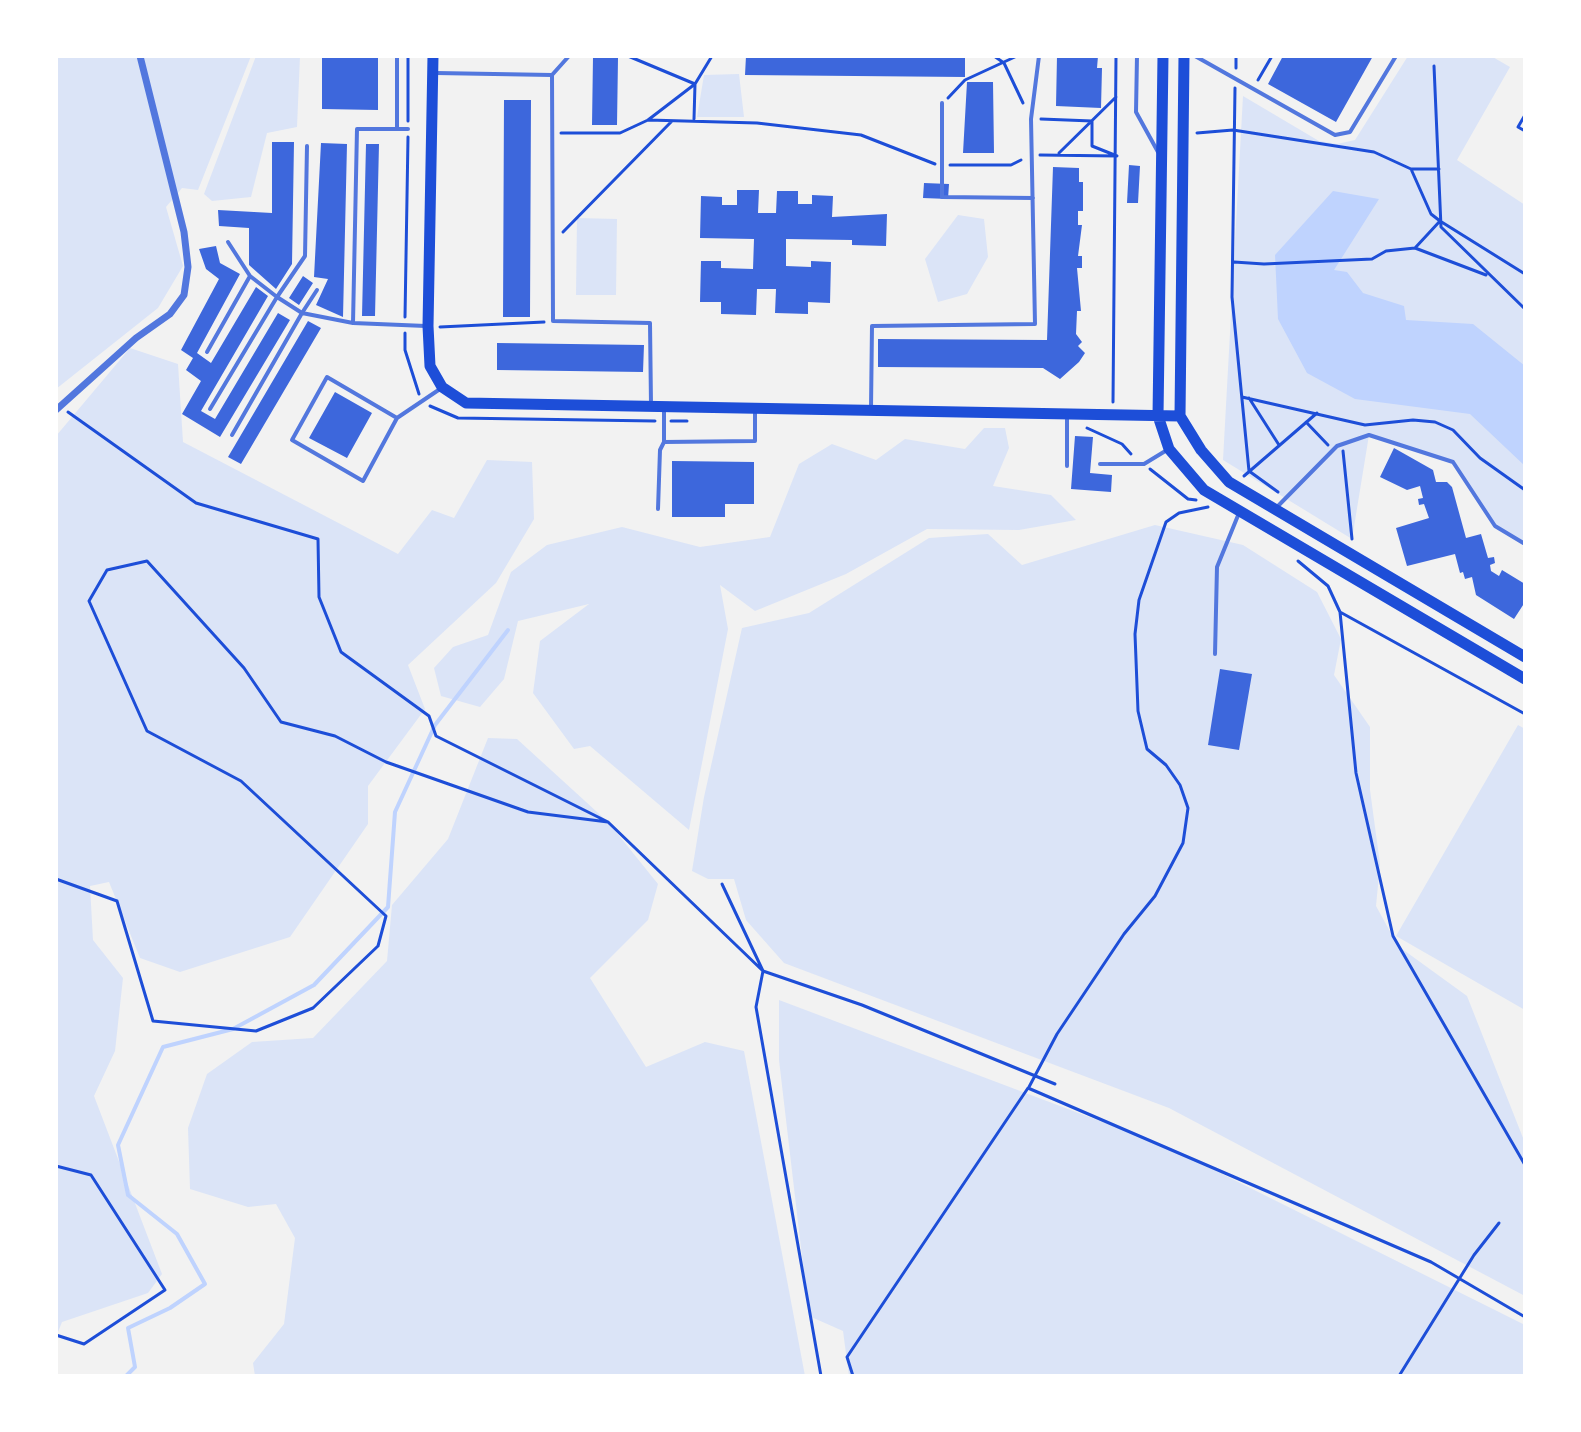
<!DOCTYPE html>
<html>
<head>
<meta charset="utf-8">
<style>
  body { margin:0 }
  #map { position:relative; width:1581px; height:1432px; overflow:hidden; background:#f2f2f2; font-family:"PT Sans",sans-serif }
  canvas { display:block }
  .frame { position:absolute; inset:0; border:58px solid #fff; pointer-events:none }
</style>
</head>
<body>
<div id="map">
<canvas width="1581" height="1432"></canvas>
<div class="frame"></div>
</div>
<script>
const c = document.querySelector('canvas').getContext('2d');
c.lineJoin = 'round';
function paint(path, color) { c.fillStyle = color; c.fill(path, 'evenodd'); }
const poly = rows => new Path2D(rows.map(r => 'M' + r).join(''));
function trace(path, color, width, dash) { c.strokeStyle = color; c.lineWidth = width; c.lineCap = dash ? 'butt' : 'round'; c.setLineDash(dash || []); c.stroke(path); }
const green = poly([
  [56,56,251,56,198,190,182,188,166,207,183,266,158,308,56,389],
  [256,56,300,56,297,127,267,133,251,197,212,201,204,194],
  [1408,56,1491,56,1510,67,1457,160,1525,205,1525,544,1495,526,1453,462,1369,435,1352,539,1223,460,1243,96,1319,141,1337,144,1355,140],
  [739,74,744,117,697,117,704,75],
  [958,215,984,219,988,257,967,294,938,302,925,259],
  [577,218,617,219,616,295,576,295],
  [130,348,178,364,183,442,398,554,432,510,454,518,487,460,532,462,534,519,496,583,408,665,425,709,368,786,368,824,290,937,180,972,140,958,109,882,90,886,93,940,123,978,115,1051,94,1096,162,1274,148,1293,62,1322,56,1337,56,436],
  [984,428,1005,428,1009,448,993,486,1051,495,1076,520,1019,530,927,529,846,574,755,611,720,585,728,629,689,830,590,746,574,749,533,693,540,641,589,604,518,621,504,679,480,707,441,696,434,668,453,647,488,635,511,572,547,545,622,527,700,547,770,537,799,464,832,444,876,460,905,439,965,449],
  [1155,525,1243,545,1317,592,1341,639,1334,675,1370,727,1370,790,1380,864,1376,906,1398,946,1467,996,1525,1143,1525,1296,1169,1108,784,963,746,920,734,879,708,879,692,871,704,797,742,628,809,613,929,538,988,534,1022,565],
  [1518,725,1525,729,1525,1010,1396,936],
  [488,738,517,739,608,822,658,884,648,920,590,978,646,1067,705,1042,744,1051,805,1376,255,1376,253,1363,284,1324,295,1238,276,1204,248,1207,190,1189,188,1128,207,1074,252,1042,313,1038,387,961,392,905,448,839],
  [779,1000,1166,1146,1525,1325,1525,1376,849,1376,843,1331,809,1316,779,1060]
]);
const water = poly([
  [1333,191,1379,199,1334,270,1347,272,1363,293,1404,306,1406,320,1473,324,1525,366,1525,466,1470,414,1355,399,1307,373,1278,319,1275,255]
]);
const stream = poly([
  [126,1376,135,1367,128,1328,170,1308,205,1284,177,1234,128,1195,118,1145,163,1047,233,1029,314,985,388,907,395,812,435,725,508,630]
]);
const building = poly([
  [322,56,378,56,378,110,322,109],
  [746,56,965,56,965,77,745,75],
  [1057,56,1098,56,1097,68,1102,68,1101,108,1056,106],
  [1283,56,1373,56,1336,122,1268,84],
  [593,57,618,58,617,125,592,125],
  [967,82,993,82,994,153,963,153],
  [504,100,531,100,530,317,503,317],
  [272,142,294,142,292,264,276,289,249,265,249,228,219,226,218,210,272,213],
  [321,143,347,144,343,317,316,305,328,279,314,277],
  [366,144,379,144,375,316,362,316],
  [1129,165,1140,166,1138,203,1127,203],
  [1053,167,1079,168,1079,182,1083,182,1083,211,1078,211,1078,225,1082,225,1078,256,1082,256,1082,268,1077,268,1081,311,1077,311,1076,334,1082,342,1078,346,1085,353,1079,362,1060,379,1043,368,878,367,878,339,1047,340],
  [924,183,949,184,948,199,923,198],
  [737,190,759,190,758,213,776,213,777,191,798,191,798,204,812,204,812,195,833,196,832,217,887,214,886,246,852,245,852,240,786,239,786,266,811,267,811,261,831,262,830,303,808,302,808,314,775,313,776,289,757,289,756,315,721,314,721,302,700,302,701,261,721,261,721,268,753,269,754,239,700,238,701,196,722,197,722,205,737,205],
  [216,246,220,263,240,274,197,353,211,363,256,287,268,296,201,411,215,419,278,313,290,320,220,437,182,414,201,381,186,370,193,358,181,350,219,279,206,269,199,249],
  [303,276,313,283,299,305,289,298],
  [308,321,321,328,241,464,228,457],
  [497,343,644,345,643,372,497,370],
  [335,392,372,413,347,458,309,438],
  [1075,436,1093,437,1090,473,1112,475,1111,492,1071,489],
  [1394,448,1433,470,1436,482,1447,482,1452,487,1466,538,1481,534,1488,558,1494,557,1495,563,1490,565,1491,571,1499,576,1502,570,1525,584,1525,602,1514,619,1476,595,1472,577,1465,579,1463,572,1460,573,1455,554,1407,566,1396,528,1429,518,1424,504,1419,505,1418,499,1423,498,1420,486,1407,490,1380,477],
  [672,461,754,462,754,504,725,504,725,517,672,517],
  [1220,669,1252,674,1239,750,1208,745]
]);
const path = poly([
  [408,56,408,121],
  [628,56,695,84,694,119],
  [994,56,1004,63,1023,103],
  [1434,66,1441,227,1525,309],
  [1236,68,1236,56],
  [1258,80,1272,56],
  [1235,88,1232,297,1249,471,1278,492],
  [948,98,965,80,1017,56],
  [1525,115,1518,127,1525,131],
  [648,120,757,123,861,135,935,164],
  [561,133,620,133,648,120,695,84,712,56],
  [1197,133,1233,130,1374,152,1411,169,1431,214,1440,221,1525,274],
  [1059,153,1116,97],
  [1040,155,1117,156,1092,146,1092,121,1041,119],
  [950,165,1011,165,1021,160],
  [1411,169,1439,169],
  [563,232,672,121],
  [1415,248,1486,275],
  [1234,262,1264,264,1372,259,1386,251,1415,248,1440,221],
  [405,317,408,137],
  [440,327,544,322],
  [405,333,405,350,419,394],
  [1242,397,1365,425,1413,420,1435,422,1453,430,1480,458,1525,490],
  [1249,398,1279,445],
  [1113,402,1116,56],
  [430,406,458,418,655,421],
  [68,412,196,503,318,539,319,597,341,652,429,716,436,736,608,822,763,971,862,1005,1055,1084],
  [671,421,687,421],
  [1306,422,1328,445],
  [1087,428,1122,444,1131,454],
  [1343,451,1352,539],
  [1150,469,1188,499,1196,500],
  [1244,476,1317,413],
  [1298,561,1328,586,1340,612,1356,773,1393,936,1525,1165],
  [1340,612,1525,714],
  [56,879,117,901,153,1021,256,1031,313,1008,378,946,386,916,241,781,147,731,89,601,107,570,147,561,244,668,281,722,335,736,386,762,528,812,608,822],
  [722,884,763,971,756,1007,821,1376],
  [1029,1087,1057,1034,1124,934,1155,896,1183,843,1188,808,1180,785,1166,765,1147,749,1138,711,1135,634,1139,600,1166,522,1179,513,1208,507],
  [56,1166,91,1175,165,1290,84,1344,56,1335],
  [853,1376,847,1357,1028,1088,1431,1262,1525,1317],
  [1399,1376,1474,1255,1499,1223]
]);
const service = poly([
  [1137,56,1136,112,1158,152],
  [1195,56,1335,135,1350,132,1396,56],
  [436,73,552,75,569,56],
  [552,75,553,321,650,323,651,405],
  [942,103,942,197,1033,198],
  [397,129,397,56],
  [228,242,250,276],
  [353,323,357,129,408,129],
  [207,352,250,276,277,297,305,256,307,146],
  [871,408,872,326,1035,324,1031,119,1039,56],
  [210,409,277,297,302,313,317,290],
  [664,409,664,442,755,441,755,409],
  [397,418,327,377,292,440,363,481,397,418,440,389],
  [232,435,302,313,353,323,426,326],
  [1100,464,1144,464,1167,450],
  [1067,466,1067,415],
  [1276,508,1337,446,1369,435,1453,462,1495,526,1525,544],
  [658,509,660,450,664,442],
  [1215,654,1217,567,1239,513]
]);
const minor = poly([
  [56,410,136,338,170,314,184,295,188,267,184,232,140,56]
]);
const secondary = poly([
  [433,56,428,326,430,366,442,387,466,403,1180,416],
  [1163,56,1158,416,1169,449,1204,490,1525,679],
  [1184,56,1180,416,1201,450,1229,482,1525,657]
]);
paint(green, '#dbe4f7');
paint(water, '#bfd3fe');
trace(stream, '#bfd3fe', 4);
paint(building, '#3d67dc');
trace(path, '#1d4ed8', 3);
trace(service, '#5277de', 4);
trace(minor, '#5277de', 7);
trace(secondary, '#1d4ed8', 11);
</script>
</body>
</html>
